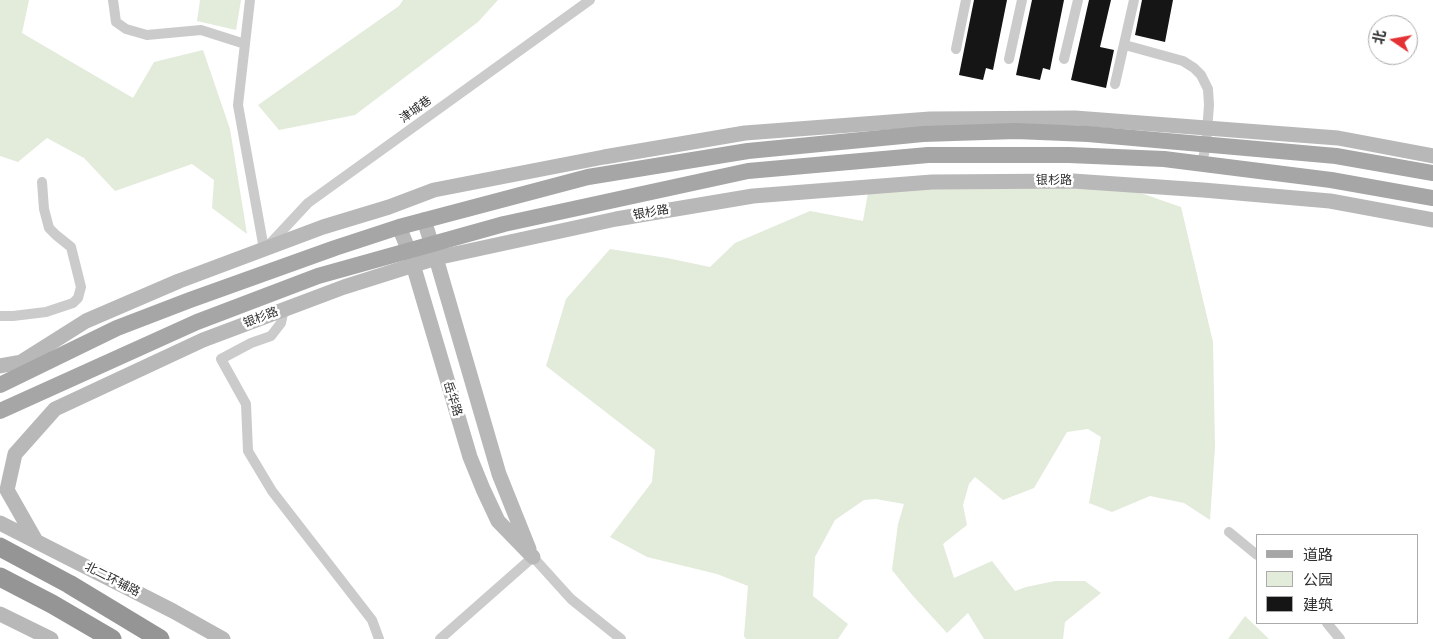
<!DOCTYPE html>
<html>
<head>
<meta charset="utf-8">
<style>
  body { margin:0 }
  #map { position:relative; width:1433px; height:639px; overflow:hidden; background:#fff; font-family:Roboto,"Noto Sans SC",sans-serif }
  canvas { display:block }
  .legend { position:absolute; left:1256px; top:534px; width:162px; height:90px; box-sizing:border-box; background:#fff; border:1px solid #ababab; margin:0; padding:6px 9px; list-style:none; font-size:15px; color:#2e2e2e }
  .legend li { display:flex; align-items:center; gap:10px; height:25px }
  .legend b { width:25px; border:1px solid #ababab }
  .north { position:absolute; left:1368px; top:15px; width:50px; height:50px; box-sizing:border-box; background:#fff; border:1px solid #ababab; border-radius:50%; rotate:282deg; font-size:14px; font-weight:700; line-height:20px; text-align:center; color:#2e2e2e }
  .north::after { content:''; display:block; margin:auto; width:18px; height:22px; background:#e33234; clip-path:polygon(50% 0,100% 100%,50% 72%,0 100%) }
</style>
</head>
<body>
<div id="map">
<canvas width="1433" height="639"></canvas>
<ul class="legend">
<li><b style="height:6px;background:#a6a6a6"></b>道路</li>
<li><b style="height:14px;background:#e3ebdb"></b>公园</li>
<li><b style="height:14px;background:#151515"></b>建筑</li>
</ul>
<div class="north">北</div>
</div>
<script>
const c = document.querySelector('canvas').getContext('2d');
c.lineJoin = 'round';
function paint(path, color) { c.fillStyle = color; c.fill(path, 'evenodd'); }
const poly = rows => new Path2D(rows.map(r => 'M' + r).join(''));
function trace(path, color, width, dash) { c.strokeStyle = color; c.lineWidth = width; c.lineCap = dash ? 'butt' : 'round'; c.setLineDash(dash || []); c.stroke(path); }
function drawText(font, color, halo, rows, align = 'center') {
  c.font = font + ' Roboto,"Noto Sans SC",sans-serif'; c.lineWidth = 5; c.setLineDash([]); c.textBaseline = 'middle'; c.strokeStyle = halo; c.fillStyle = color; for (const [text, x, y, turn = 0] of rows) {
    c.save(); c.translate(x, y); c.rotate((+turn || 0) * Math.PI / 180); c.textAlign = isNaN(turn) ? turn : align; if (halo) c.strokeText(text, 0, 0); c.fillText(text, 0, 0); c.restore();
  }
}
const green = poly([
  [0,0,29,0,22,33,133,98,154,62,203,50,230,129,247,234,212,208,214,180,192,164,115,191,84,158,47,138,18,162,0,156],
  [200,0,241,0,236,30,197,21],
  [403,0,498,0,478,22,355,115,279,130,258,105,399,6],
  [869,187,1129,189,1181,207,1213,342,1215,447,1210,520,1184,503,1150,496,1112,512,1089,503,1101,437,1088,429,1067,432,1034,488,1003,500,975,477,969,484,963,505,967,525,943,544,954,578,992,561,1015,591,1026,587,1055,581,1085,581,1101,593,1065,622,1063,639,984,639,968,613,947,633,913,596,892,570,898,524,904,504,876,499,864,500,835,520,815,557,813,596,848,624,838,639,746,639,744,636,748,586,717,574,647,557,610,537,652,482,655,450,546,366,566,299,610,249,667,258,710,267,735,243,810,211,863,221],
  [1245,616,1269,639,1228,639]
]);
const building = poly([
  [974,0,1007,0,993,70,986,68,983,80,959,75],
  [1032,0,1064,0,1050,70,1043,68,1040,80,1016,75],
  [1089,0,1111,0,1100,47,1114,50,1106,88,1071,80],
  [1142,0,1173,0,1165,42,1135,35]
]);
const street = poly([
  [113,0,116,22,126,29,147,35,201,30,245,44],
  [250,0,238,105,264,249],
  [1125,45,1183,61,1194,68,1201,75,1208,89,1209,105,1206,145,1202,163],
  [956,49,966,0],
  [1009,59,1022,0],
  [1064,59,1078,0],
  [1115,84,1134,0],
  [267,247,308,203,590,0],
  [284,309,281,323,271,336,251,343,221,359,246,404,248,451,272,491,372,620,379,639],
  [0,316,13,316,46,312,73,303,78,298,81,287,71,247,56,235,49,228,44,209,42,182],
  [1229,532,1257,555],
  [1327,623,1340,639],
  [440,639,533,557,571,599,621,639]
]);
const secondary = poly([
  [424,220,436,258,499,474,529,549],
  [399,227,409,251,470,457,483,489,498,521,533,557],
  [0,366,21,362,86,321,179,281,323,227,389,207,434,190,604,157,745,133,930,119,1075,118,1338,138,1433,156],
  [0,523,173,611,223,639],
  [36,541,7,490,15,454,55,409,203,340,344,287,436,258,616,219,753,196,932,182,1073,181,1203,190,1330,201,1433,220],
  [0,614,51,639]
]);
const primary = poly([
  [0,385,117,328,190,300,335,248,399,227,588,177,748,151,923,134,1016,131,1088,134,1336,156,1433,173],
  [0,411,197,322,318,276,504,224,748,171,928,155,1069,155,1164,159,1331,180,1433,198]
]);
const highway = poly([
  [0,547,69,584,160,639],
  [0,577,52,604,112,639]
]);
const streetNames = [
  ["津城巷",416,110,-36],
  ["银杉路",1054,181],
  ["银杉路",651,213,-10],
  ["银杉路",261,318,-21],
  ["岳华路",452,399,73],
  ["北二环辅路",112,580,27]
];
paint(green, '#e3ebdb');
paint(building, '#151515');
trace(street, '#cbcbcb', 10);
trace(secondary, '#b8b8b8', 15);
trace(primary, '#a6a6a6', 16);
trace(highway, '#959595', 19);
drawText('12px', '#2e2e2e', '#fff', streetNames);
</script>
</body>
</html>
